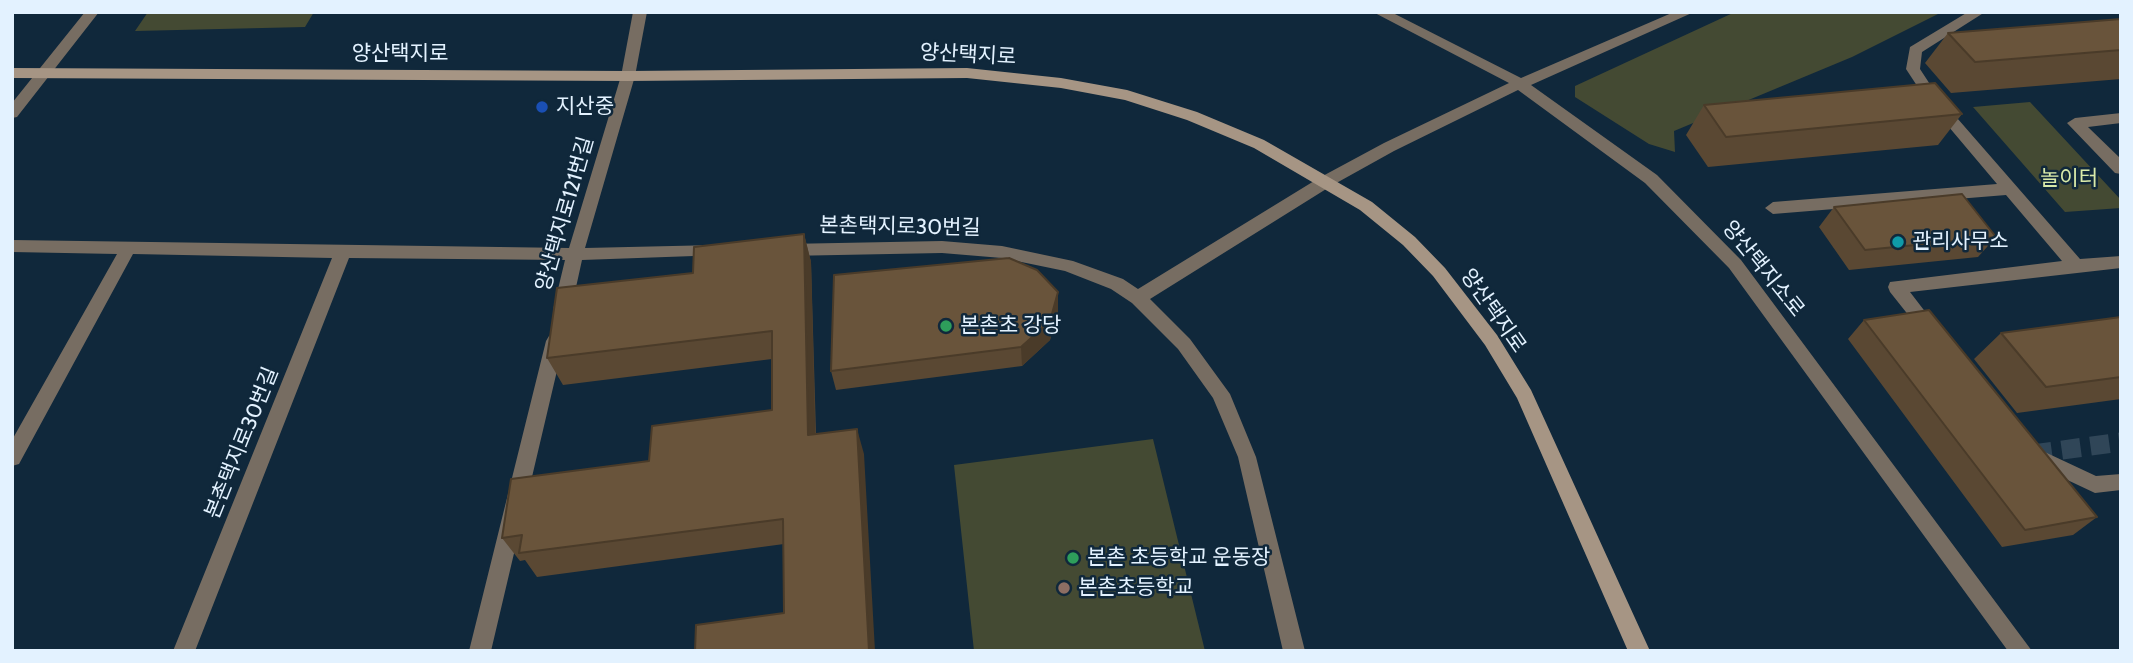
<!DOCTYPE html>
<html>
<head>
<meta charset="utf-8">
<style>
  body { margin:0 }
  #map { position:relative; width:2133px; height:663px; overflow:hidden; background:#10283b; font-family:Cabin,sans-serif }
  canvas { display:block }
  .frame { position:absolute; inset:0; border:14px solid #e3f2ff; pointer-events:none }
</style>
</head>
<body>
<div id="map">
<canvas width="2133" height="663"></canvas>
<div class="frame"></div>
</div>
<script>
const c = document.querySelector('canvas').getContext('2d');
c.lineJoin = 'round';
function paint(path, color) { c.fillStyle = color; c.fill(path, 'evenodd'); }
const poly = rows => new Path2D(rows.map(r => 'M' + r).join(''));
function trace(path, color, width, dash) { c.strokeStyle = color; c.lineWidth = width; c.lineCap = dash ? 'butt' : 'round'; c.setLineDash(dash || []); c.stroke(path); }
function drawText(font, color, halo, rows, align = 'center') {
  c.font = font + ' Cabin,"Noto Sans KR",sans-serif'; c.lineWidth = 5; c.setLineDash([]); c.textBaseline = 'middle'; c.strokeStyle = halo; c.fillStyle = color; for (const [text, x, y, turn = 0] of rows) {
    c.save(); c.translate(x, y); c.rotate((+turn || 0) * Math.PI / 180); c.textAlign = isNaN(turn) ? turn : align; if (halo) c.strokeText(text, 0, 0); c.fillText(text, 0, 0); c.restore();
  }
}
const green = poly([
  [148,12,314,12,305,27,135,31],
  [1735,12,1942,12,1852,57,1674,131,1675,152,1649,144,1575,97,1575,86],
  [2030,102,2121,200,2121,208,2065,212,1973,107],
  [1153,439,1205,651,974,651,954,465]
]);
const streetTunnel = poly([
  [2033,454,2121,442]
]);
const street = poly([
  [85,12,99,12,17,117,12,118,12,103,85,12],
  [633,12,647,12,635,76,585,248,716,245,724,251,722,255,582,260,571,310,568,315,562,317,556,315,553,310,565,260,349,258,195,651,173,651,332,258,133,254,19,464,12,466,12,440,117,254,12,252,12,240,569,248,621,76,633,12],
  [1373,12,1391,12,1521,78,1674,12,1694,12,1531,85,1657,175,1741,260,2032,651,2008,651,1729,268,1645,183,1518,90,1394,151,1331,186,1150,299,1190,339,1230,394,1256,457,1305,651,1283,651,1238,457,1213,398,1178,349,1132,303,1111,289,1065,271,1002,258,942,253,786,256,778,250,786,244,942,241,1002,246,1073,261,1123,279,1138,289,1319,178,1384,143,1509,83,1373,12],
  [1968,12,1985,12,1922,52,1920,69,1937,95,2080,259,2121,256,2121,268,1910,292,1940,331,1937,336,1931,338,1925,336,1890,292,1888,287,1890,282,2062,261,2006,195,1773,214,1765,208,1773,202,1997,184,1927,101,1906,69,1910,47,1968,12],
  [2121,113,2121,123,2088,127,2121,159,2121,174,2115,173,2067,123,2075,118,2121,113],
  [555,334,561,336,564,341,491,651,469,651,546,341,549,336,555,334],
  [2034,447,2096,476,2121,474,2121,490,2095,493,2027,461,2025,455,2027,449,2034,447]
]);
const secondary = poly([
  [12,68,628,71,967,68,1061,78,1127,90,1197,112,1264,140,1372,202,1415,237,1445,268,1497,335,1531,390,1650,651,1628,651,1517,398,1485,345,1433,276,1403,245,1360,210,1254,148,1187,120,1125,100,1061,88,967,78,628,81,12,78,12,68]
]);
const wall = poly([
  [2121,19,2121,79,1951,93,1925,63,1948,33],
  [1704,105,1962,114,1938,145,1708,167,1686,135],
  [1834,207,1996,237,1978,257,1849,270,1819,227],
  [804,234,811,262,816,434,864,454,784,613,784,544,537,577,525,560,520,561,502,538,649,461,772,410,772,359,563,385,547,358,693,273],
  [1058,292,1058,312,1050,340,1022,366,836,390,831,371],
  [2121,316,2121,399,2017,413,1974,359,2001,333,2119,317],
  [1864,320,2097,517,2073,535,2002,547,1848,339]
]);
const shadedWall = poly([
  [804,234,811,262,816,460,808,435],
  [1058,292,1058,312,1050,340,1022,366,1021,347],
  [857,429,864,454,875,651,869,651]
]);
const building = poly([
  [2121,19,2121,50,1975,62,1948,33,2121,19],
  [1935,83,1962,114,1726,137,1704,105,1935,83],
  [1962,194,1996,237,1865,250,1834,207,1962,194],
  [804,234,808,435,857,429,869,651,695,651,696,625,784,613,783,519,519,553,522,535,502,538,511,479,649,461,652,426,772,410,772,331,547,358,557,288,693,273,694,247,804,234],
  [1009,258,1037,270,1058,292,1050,321,1021,347,831,371,834,275,1009,258],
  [1929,310,2097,517,2025,530,1864,320,1929,310],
  [2121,317,2121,377,2046,387,2001,333,2121,317]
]);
const markers = [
  [542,107,7,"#1a4fb4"],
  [1898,242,7,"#0f9aa8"],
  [946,326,7,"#2e9e5b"],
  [1073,558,7,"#2e9e5b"],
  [1064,588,7,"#8d6e63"]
];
const streetNames = [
  ["양산택지로",400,54],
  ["양산택지로",968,55,3],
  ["양산택지로121번길",565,214,-74],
  ["본촌택지로30번길",900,227,1],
  ["양산택지소로",1763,269,51],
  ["양산택지로",1493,311,55],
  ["본촌택지로30번길",242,443,-68]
];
const poiNames = [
  ["지산중",556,107],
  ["관리사무소",1912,242],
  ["본촌초 강당",960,326],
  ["본촌 초등학교 운동장",1087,558],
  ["본촌초등학교",1078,588]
];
const parkNames = [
  ["놀이터",2069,179]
];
paint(green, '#444a33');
trace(streetTunnel, '#304658', 19, [19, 10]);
paint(street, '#776d62');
paint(secondary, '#a69584');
paint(wall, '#5a4833');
paint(shadedWall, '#4a3b29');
paint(building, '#69543b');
trace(building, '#4a3b29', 2);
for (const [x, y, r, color] of markers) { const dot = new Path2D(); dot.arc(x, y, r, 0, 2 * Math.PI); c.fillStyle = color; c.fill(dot); trace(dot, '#10283b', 2.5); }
drawText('21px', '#e3f2ff', '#10283b', streetNames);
drawText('21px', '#e3f2ff', '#10283b', poiNames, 'left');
drawText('21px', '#d9eaa9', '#10283b', parkNames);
</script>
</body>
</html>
